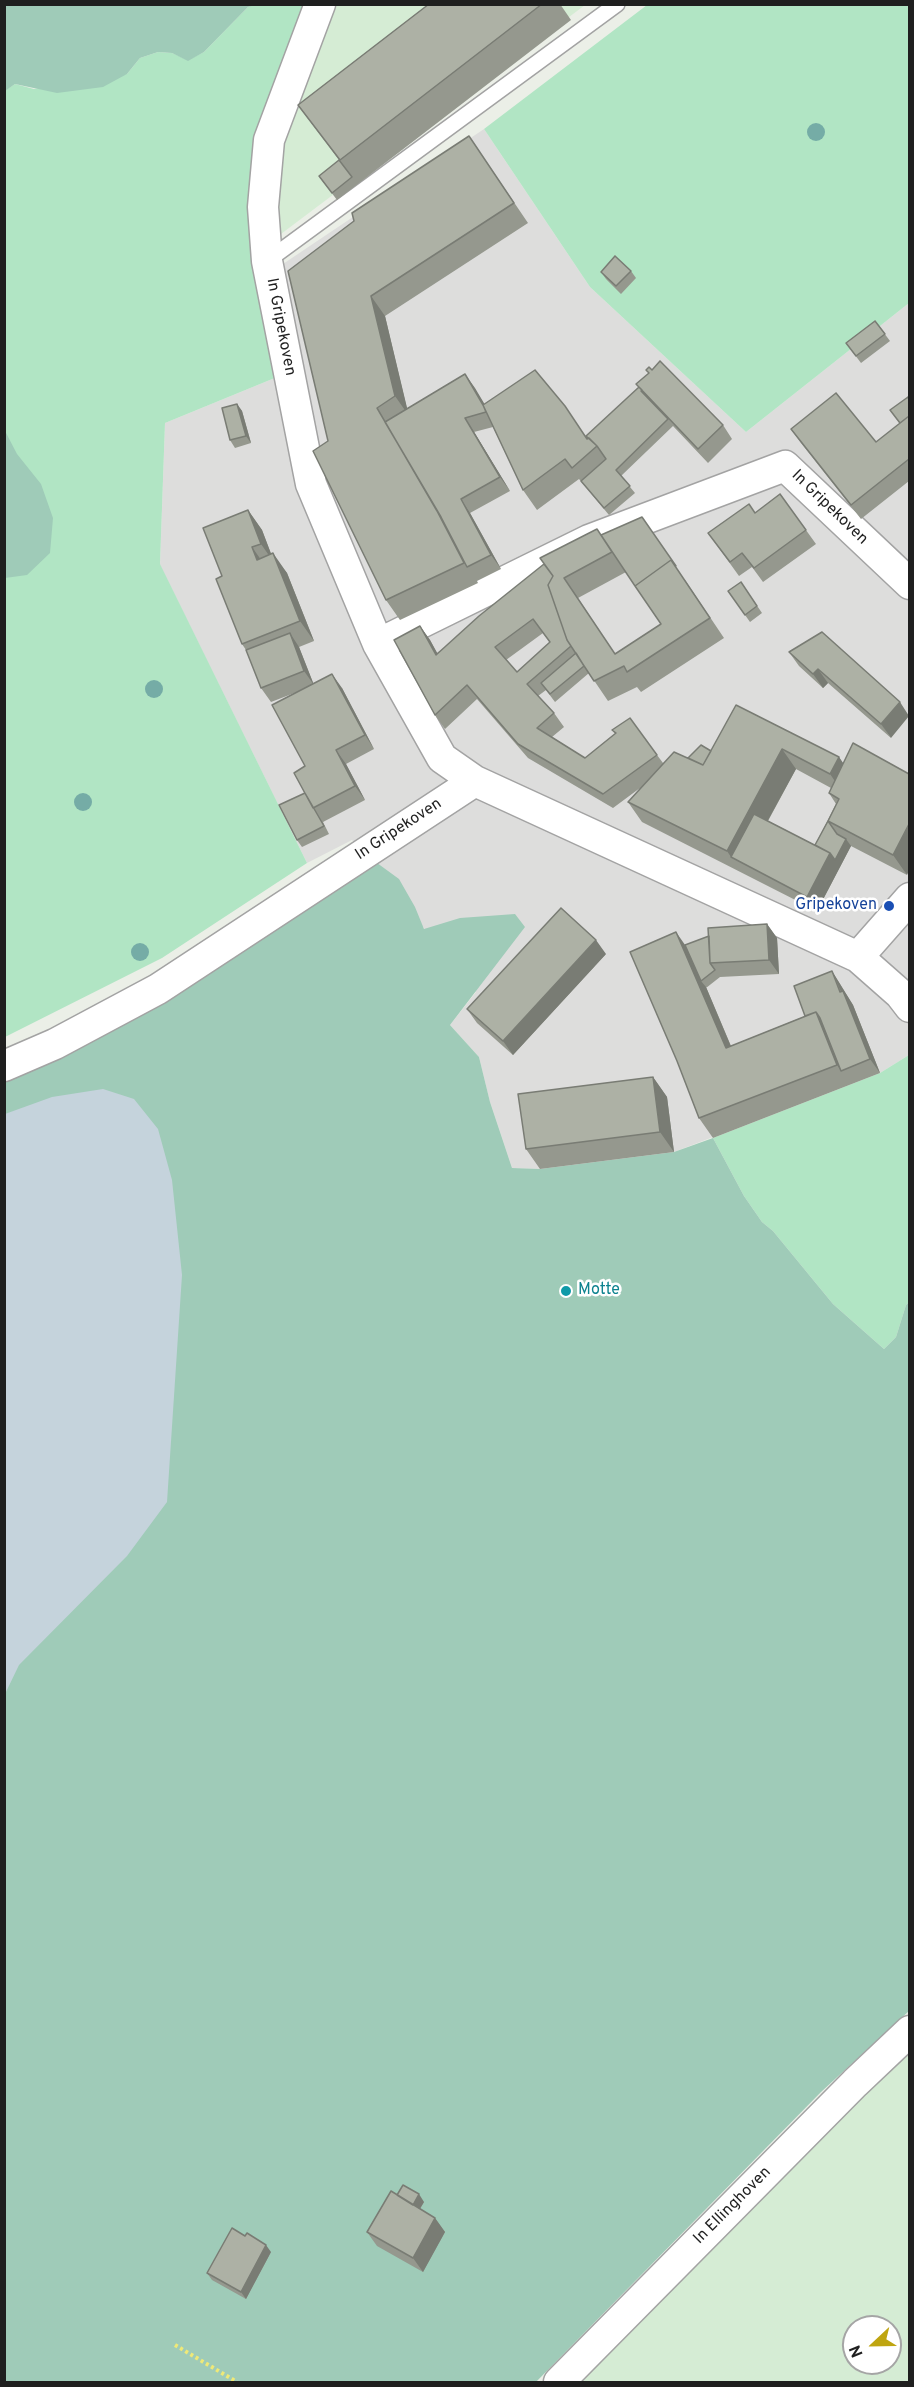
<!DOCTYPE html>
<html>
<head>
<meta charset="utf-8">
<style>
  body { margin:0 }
  #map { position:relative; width:914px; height:2387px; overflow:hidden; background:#ebefe7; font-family:Overpass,sans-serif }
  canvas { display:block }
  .frame { position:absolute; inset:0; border:6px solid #1f1f1f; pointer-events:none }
  .north { position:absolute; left:842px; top:2315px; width:60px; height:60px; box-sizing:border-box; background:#fff; border:2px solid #a5a5a5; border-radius:50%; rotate:248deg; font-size:16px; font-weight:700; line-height:24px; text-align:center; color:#1f1f1f }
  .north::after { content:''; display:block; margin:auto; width:21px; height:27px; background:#bfa510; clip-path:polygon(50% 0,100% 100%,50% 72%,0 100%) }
</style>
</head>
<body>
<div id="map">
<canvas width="914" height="2387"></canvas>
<div class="frame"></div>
<div class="north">N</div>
</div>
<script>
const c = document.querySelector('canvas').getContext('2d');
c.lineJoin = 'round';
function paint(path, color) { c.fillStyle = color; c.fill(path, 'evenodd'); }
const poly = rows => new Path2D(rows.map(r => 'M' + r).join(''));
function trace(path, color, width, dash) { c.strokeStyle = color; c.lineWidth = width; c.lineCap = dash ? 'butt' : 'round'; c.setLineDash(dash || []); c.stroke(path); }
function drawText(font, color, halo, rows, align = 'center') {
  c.font = font + ' Overpass,sans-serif'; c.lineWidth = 5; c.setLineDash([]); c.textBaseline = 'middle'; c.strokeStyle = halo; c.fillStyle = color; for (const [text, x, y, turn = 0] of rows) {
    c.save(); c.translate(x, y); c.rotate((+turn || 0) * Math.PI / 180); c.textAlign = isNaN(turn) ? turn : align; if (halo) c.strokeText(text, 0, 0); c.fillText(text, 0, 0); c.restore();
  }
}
const residential = poly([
  [484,129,590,287,746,432,909,303,909,1055,880,1073,674,1152,540,1169,512,1168,490,1102,479,1057,450,1025,476,992,352,840,307,863,160,565,165,423,282,375,280,266]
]);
const farmland = poly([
  [328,5,585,5,273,240,278,146],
  [909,2052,909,2382,575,2382,785,2173],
  [854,2327,890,2327,890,2363,854,2363]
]);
const grass = poly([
  [255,4,307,5,272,115,282,375,165,423,160,564,307,863,162,958,5,1037,4,91,15,84,34,89,127,74,140,58,158,52,172,53,188,60,204,52,248,7],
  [647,5,909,5,909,303,746,432,590,287,484,129],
  [909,1055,909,1302,906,1305,896,1337,884,1349,833,1304,773,1231,762,1222,744,1196,713,1138,880,1073]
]);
const forest = poly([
  [4,5,5,4,255,5,248,7,204,52,188,61,172,53,158,52,140,58,127,74,103,87,57,93,15,84,5,91],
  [4,429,17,454,41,484,53,518,50,553,27,575,5,578],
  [362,852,399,879,415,907,424,929,460,918,515,914,525,927,450,1025,479,1057,490,1102,512,1168,540,1169,674,1152,713,1138,744,1196,762,1222,773,1231,833,1304,884,1349,896,1337,906,1305,909,1302,909,2011,821,2092,536,2382,5,2382,5,1057,178,968]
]);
const wetland = poly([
  [103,1089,134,1099,158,1129,172,1180,182,1275,167,1502,127,1556,19,1665,5,1694,5,1114,52,1097]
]);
const path = poly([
  [175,2345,237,2382]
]);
const service = poly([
  [267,261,617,4]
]);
const minor = poly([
  [320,4,269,140,263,207,267,261,311,484,378,644,442,758,475,781,858,957,900,994,910,1007],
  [378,644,589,540,785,466,910,584],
  [858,957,910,898],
  [4,1066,55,1044,158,989,475,781],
  [559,2382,855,2083,910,2031]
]);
const trees = [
  [816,132],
  [154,689],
  [83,802],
  [140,952]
];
const wall = poly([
  [429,4,560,4,571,20,337,200,319,176,339,160,298,105],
  [469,136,528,223,385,316,407,409,465,374,484,404,588,439,639,387,636,384,723,425,732,439,708,463,673,426,621,476,635,493,609,515,579,479,537,510,523,490,493,427,474,432,510,491,470,513,501,569,477,581,478,583,400,620,386,600,328,441,288,271],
  [631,271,636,278,621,294,606,279,601,272],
  [875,321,890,341,861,363,846,343],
  [909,400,909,481,861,519,801,443,791,429,876,442,900,424,890,410],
  [237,404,242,411,251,443,235,448,230,440],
  [780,494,816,544,763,582,752,567,739,576,708,533,755,513],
  [248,510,262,530,271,554,287,573,314,641,299,647,313,683,342,688,374,749,346,764,365,800,323,822,329,834,302,847,297,840,305,793,305,766,297,692,271,702,261,688,246,650,242,644,222,576],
  [601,535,685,580,724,638,641,692,637,687,608,701,589,673,555,702,546,690,538,696,554,713,564,727,552,737,585,758,615,734,612,730,657,755,663,763,688,758,711,751,736,705,839,757,907,875,851,846,817,911,642,822,628,802,640,788,613,808,528,758,477,699,445,729,435,715,420,626,430,640,437,653],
  [626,572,661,624,615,654,578,598],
  [543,633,550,642,517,672,506,660],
  [796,769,831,788,829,793,836,804,815,845,768,821],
  [741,582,762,613,750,622,728,591],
  [822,632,891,738,828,683,823,688,799,666,789,652],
  [767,924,777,938,779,974,720,977,706,988,706,987,731,1046,805,1016,832,971,853,1005,880,1073,713,1138,699,1118,685,945],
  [606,954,513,1055,477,1023,467,1009],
  [653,1077,667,1097,674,1152,540,1169,526,1149],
  [397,2195,424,2202,420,2209,435,2218,445,2232,423,2272,377,2246,367,2232],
  [271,2252,246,2299,212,2280,207,2273]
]);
const shadedWall = poly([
  [371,296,385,316,409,416,395,396],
  [465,374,475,388,497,425,487,411],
  [237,404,242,411,251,443,246,436],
  [465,418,474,432,510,491,500,477],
  [461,499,470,513,501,569,491,555],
  [248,510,262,530,275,564,261,544],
  [252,547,266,567,257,560],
  [273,553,287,573,314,641,300,621],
  [420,626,430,640,446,669,436,655],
  [290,633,299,647,314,685,304,671],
  [818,669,828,683,823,688,813,674],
  [332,674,342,688,374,749,365,735],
  [900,702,909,716,891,738,881,724],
  [782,749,796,769,744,864,731,857,727,851],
  [336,750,346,764,365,800,355,786],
  [839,757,852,776,839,787,830,774],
  [909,824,909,871,907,875,893,855],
  [846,839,851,846,817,911,807,897,830,853],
  [767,924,777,938,779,974,769,960],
  [676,932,690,952,701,981,706,987,740,1068,726,1048],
  [596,940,606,954,513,1055,503,1041],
  [832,971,853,1005,880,1073,870,1059],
  [816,1012,830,1032,841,1071,837,1065],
  [653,1077,667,1097,674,1152,660,1132],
  [419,2194,424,2202,416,2215,411,2207],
  [435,2218,445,2232,423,2272,413,2258],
  [266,2245,271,2252,246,2299,241,2292]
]);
const building = poly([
  [429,4,542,4,340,160,298,105,429,4],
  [469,136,514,203,371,296,395,396,377,408,437,511,464,563,386,600,313,451,328,441,288,271,354,221,352,213,469,136],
  [339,160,352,177,332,193,319,176,339,160],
  [615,256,631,271,616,286,601,272,615,256],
  [875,321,885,334,856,356,846,343,875,321],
  [660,361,723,425,698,449,636,384,649,373,646,370,649,367,652,370,660,361],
  [535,370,565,406,587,439,589,438,597,446,572,468,565,459,523,490,483,405,535,370],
  [465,374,483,405,486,412,465,418,500,477,461,499,491,555,467,567,441,517,385,422,465,374],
  [639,387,642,390,641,391,668,419,616,470,630,486,604,508,581,481,606,459,597,446,586,436,639,387],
  [836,393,876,442,909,416,909,459,851,505,791,429,836,393],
  [908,397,909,400,909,416,900,423,890,410,908,397],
  [237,404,246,436,230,440,222,408,237,404],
  [780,494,806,530,754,568,742,553,730,562,708,533,749,504,755,513,780,494],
  [248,510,261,544,252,547,257,560,273,553,300,621,242,644,216,579,222,576,203,528,248,510],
  [642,517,676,566,671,560,635,586,601,535,642,517],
  [597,529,612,552,564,578,615,654,661,624,635,586,671,560,710,618,627,672,624,666,594,681,567,640,548,585,553,576,540,558,597,529],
  [544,564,553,576,548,585,567,640,571,646,527,684,554,713,537,728,585,758,616,733,612,730,630,718,657,755,603,794,518,744,467,685,435,715,394,640,420,626,436,655,479,616,544,564],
  [533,619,550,642,517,672,495,647,533,619],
  [741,582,757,606,745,615,728,591,741,582],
  [822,632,900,702,881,724,818,669,813,674,789,652,822,632],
  [290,633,304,671,261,688,246,650,290,633],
  [576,653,584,666,550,694,541,683,576,653],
  [332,674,365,735,336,750,355,786,313,808,294,773,305,766,272,705,332,674],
  [736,705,839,757,830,774,782,749,727,851,628,802,674,752,703,765,736,705],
  [853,743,909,774,909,824,893,855,828,821,839,799,829,793,853,743],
  [701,745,711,751,703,765,688,758,701,745],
  [305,793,324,826,297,840,279,805,305,793],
  [754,814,830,853,807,897,731,857,754,814],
  [828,821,837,834,846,839,835,860,830,853,815,845,828,821],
  [561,908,596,940,503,1041,467,1009,561,908],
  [767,924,769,960,710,963,708,928,767,924],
  [676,932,726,1048,816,1012,837,1065,699,1118,677,1061,630,952,676,932],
  [709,936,710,963,715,970,701,981,685,945,709,936],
  [832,971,840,992,843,991,870,1059,841,1071,820,1018,816,1012,805,1016,794,986,832,971],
  [653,1077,660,1132,526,1149,518,1094,653,1077],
  [403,2185,419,2194,413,2205,397,2195,403,2185],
  [391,2191,435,2218,413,2258,367,2232,391,2191],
  [232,2228,245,2236,247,2233,266,2245,241,2292,207,2273,232,2228]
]);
const markers = [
  [889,906,6,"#1a4fb4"],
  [566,1291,6,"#0f9aa8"]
];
const streetNames = [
  ["In Gripekoven",280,327,79],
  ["In Gripekoven",829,508,44],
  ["In Gripekoven",399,830,-33],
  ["In Ellinghoven",733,2206,-45]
];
const transitNames = [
  ["Gripekoven",877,906]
];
const cultureNames = [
  ["Motte",578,1291]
];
paint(residential, '#dddddc');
paint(farmland, '#d5ecd4');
paint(grass, '#b1e5c4');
paint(forest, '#9fcbb8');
paint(wetland, '#c5d3dc');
trace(service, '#a3a3a3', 18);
trace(minor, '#a3a3a3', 33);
trace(path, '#efe978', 4, [3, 3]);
trace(service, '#fff', 15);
trace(minor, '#fff', 30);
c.fillStyle = '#75aca6';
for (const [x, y] of trees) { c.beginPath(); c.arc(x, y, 9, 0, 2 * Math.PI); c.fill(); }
paint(wall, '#95988e');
paint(shadedWall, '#797c74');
paint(building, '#adb1a5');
trace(building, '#797c74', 1.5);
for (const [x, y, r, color] of markers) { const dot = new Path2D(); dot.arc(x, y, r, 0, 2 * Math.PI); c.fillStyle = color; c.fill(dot); trace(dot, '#fff', 2); }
drawText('16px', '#1f1f1f', '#fff', streetNames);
drawText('16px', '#164399', '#fff', transitNames, 'right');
drawText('16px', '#0d838f', '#fff', cultureNames, 'left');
</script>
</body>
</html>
